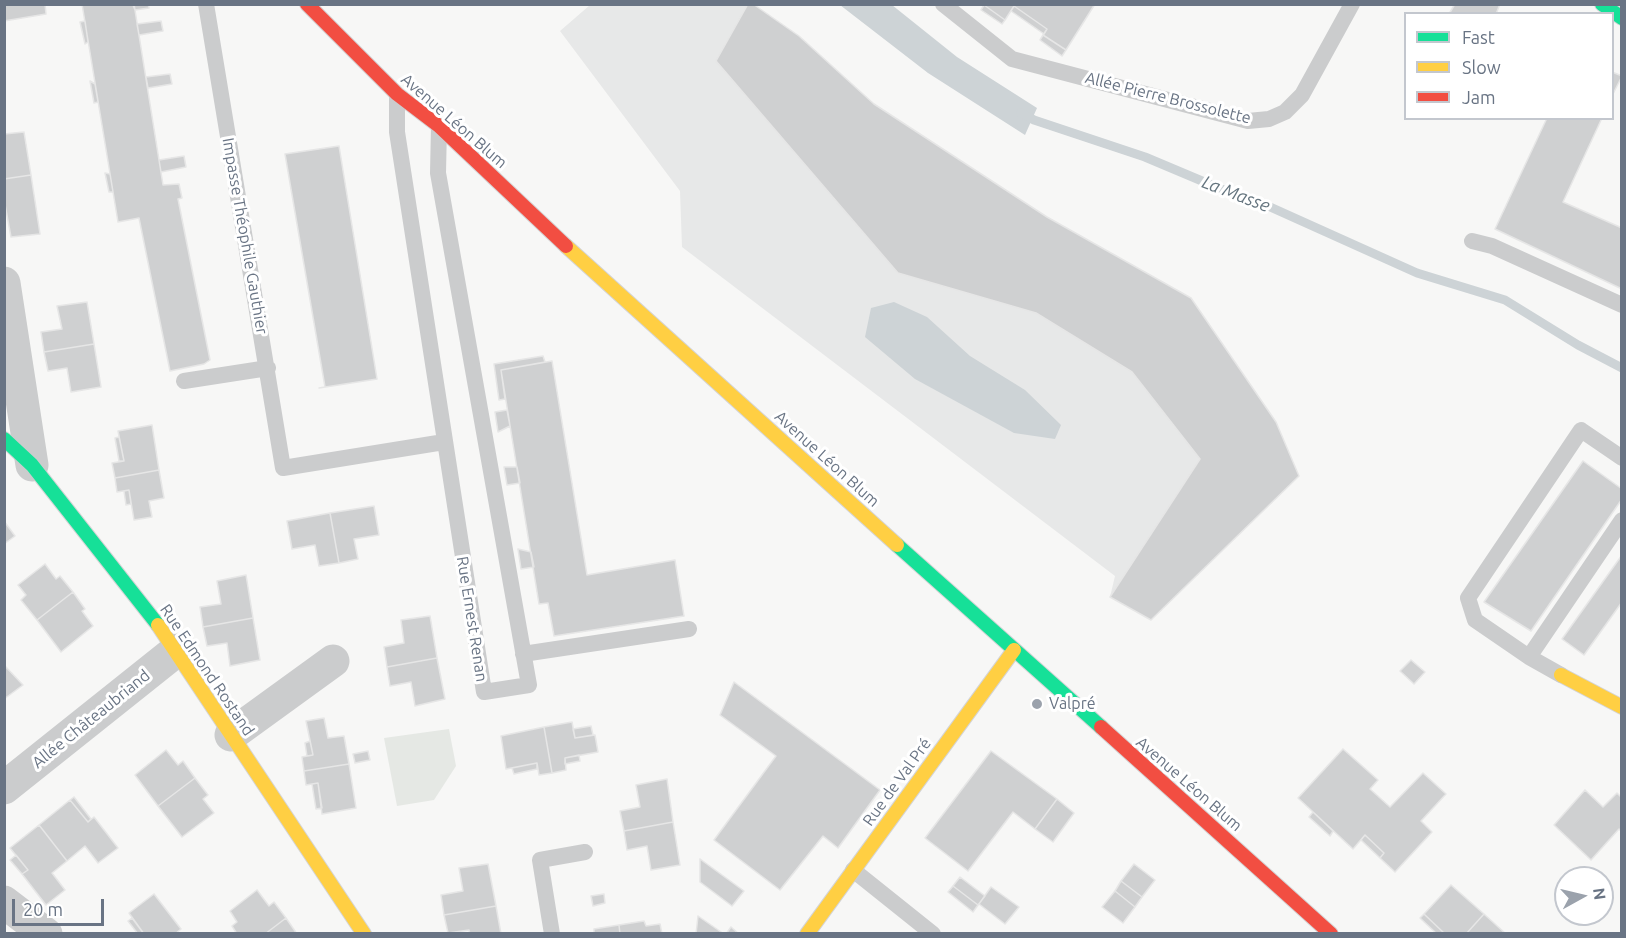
<!DOCTYPE html>
<html>
<head>
<meta charset="utf-8">
<style>
  body { margin:0 }
  #map { position:relative; width:1626px; height:938px; overflow:hidden; background:#f7f7f6; font-family:Ubuntu,sans-serif }
  canvas { display:block }
  .frame { position:absolute; inset:0; border:6px solid #697484; pointer-events:none }
  .legend { position:absolute; left:1404px; top:12px; width:210px; height:108px; box-sizing:border-box; background:#fff; border:2px solid #c3c7ce; margin:0; padding:8px 10px; list-style:none; font-size:18px; color:#697484 }
  .legend li { display:flex; align-items:center; gap:12px; height:30px }
  .legend b { width:30px; border:2px solid #c3c7ce }
  .north { position:absolute; left:1554px; top:866px; width:60px; height:60px; box-sizing:border-box; background:#fff; border:2px solid #c3c7ce; border-radius:50%; rotate:82deg; font-size:16px; font-weight:700; line-height:24px; text-align:center; color:#697484 }
  .north::after { content:''; display:block; margin:auto; width:21px; height:27px; background:#9ba2ac; clip-path:polygon(50% 0,100% 100%,50% 72%,0 100%) }
  .scale { position:absolute; left:12px; top:899px; width:92px; height:27px; box-sizing:border-box; border:3px solid #697484; border-top:0; padding-left:8px; font-size:18px; line-height:21px; white-space:nowrap; color:#697484; -webkit-text-stroke:4px #fff; paint-order:stroke }
</style>
</head>
<body>
<div id="map">
<canvas width="1626" height="938"></canvas>
<div class="frame"></div>
<ul class="legend">
<li><b style="height:8px;background:#16e098"></b>Fast</li>
<li><b style="height:8px;background:#ffcf43"></b>Slow</li>
<li><b style="height:8px;background:#f24e42"></b>Jam</li>
</ul>
<div class="north">N</div>
<div class="scale">20 m</div>
</div>
<script>
const c = document.querySelector('canvas').getContext('2d');
c.lineJoin = 'round';
function paint(path, color) { c.fillStyle = color; c.fill(path, 'evenodd'); }
const poly = rows => new Path2D(rows.map(r => 'M' + r).join(''));
function trace(path, color, width, dash) { c.strokeStyle = color; c.lineWidth = width; c.lineCap = dash ? 'butt' : 'round'; c.setLineDash(dash || []); c.stroke(path); }
function drawText(font, color, halo, rows, align = 'center') {
  c.font = font + ' Ubuntu,sans-serif'; c.lineWidth = 6; c.setLineDash([]); c.textBaseline = 'middle'; c.strokeStyle = halo; c.fillStyle = color; for (const [text, x, y, turn = 0] of rows) {
    c.save(); c.translate(x, y); c.rotate((+turn || 0) * Math.PI / 180); c.textAlign = isNaN(turn) ? turn : align; if (halo) c.strokeText(text, 0, 0); c.fillText(text, 0, 0); c.restore();
  }
}
const built = poly([
  [590,5,753,5,799,36,874,104,1047,217,1191,298,1276,422,1299,476,1151,620,1110,597,1115,576,682,247,680,191,560,31]
]);
const green = poly([
  [449,729,456,766,434,800,397,806,384,738]
]);
const water = poly([
  [840,5,892,5,957,57,1037,108,1025,135,928,73],
  [894,302,927,317,970,356,1025,390,1061,425,1055,439,1014,433,915,379,865,337,871,308]
]);
const stream = poly([
  [1021,113,1034,120,1145,157,1221,189,1248,197,1417,273,1505,300,1578,345,1622,368]
]);
const building = poly([
  [4,4,45,4,46,14,4,21,4,4],
  [82,4,134,4,163,185,179,184,182,198,178,199,210,360,204,364,170,371,139,218,118,222,82,4],
  [148,4,149,8,135,10,133,5,148,4],
  [748,4,753,4,799,36,874,104,1047,217,1191,298,1276,422,1299,476,1151,620,1110,597,1200,459,1132,372,1036,313,898,273,716,61,748,4],
  [1095,4,1066,50,1043,35,1047,29,1014,6,1005,20,984,5,1095,4],
  [1455,4,1500,4,1496,14,1449,14,1455,4],
  [984,5,1005,20,1002,24,981,10,984,5],
  [1014,6,1047,29,1044,34,1011,11,1014,6],
  [85,21,88,42,85,44,80,22,85,21],
  [161,21,163,31,139,35,137,24,161,21],
  [1043,35,1066,50,1062,56,1040,40,1043,35],
  [1612,72,1622,76,1612,96,1612,72],
  [170,74,172,84,148,88,146,77,170,74],
  [90,81,95,84,98,102,94,103,90,81],
  [1547,118,1602,118,1563,202,1622,228,1622,289,1495,229,1547,118],
  [24,132,31,175,4,179,4,134,24,132],
  [339,146,377,379,319,388,325,387,285,154,339,146],
  [184,156,186,167,161,172,159,160,184,156],
  [105,173,110,174,113,192,109,192,105,173],
  [31,175,40,234,11,237,4,199,4,179,31,175],
  [87,302,94,344,44,352,41,332,62,329,57,306,87,302],
  [94,344,101,387,71,392,67,368,48,371,44,352,94,344],
  [543,356,545,362,501,370,505,399,499,400,494,364,543,356],
  [552,361,587,575,675,560,684,616,554,636,548,603,539,604,501,370,552,361],
  [507,410,510,426,498,432,495,412,507,410],
  [152,425,159,470,115,478,112,463,124,461,118,431,152,425],
  [119,437,124,461,119,461,115,438,119,437],
  [1583,461,1622,489,1622,499,1531,631,1484,602,1583,461],
  [504,467,517,467,520,483,507,485,504,467],
  [159,470,164,498,149,501,152,517,134,520,129,490,117,492,115,478,159,470],
  [129,490,131,504,126,505,124,491,129,490],
  [374,506,379,535,354,539,358,559,339,563,330,513,374,506],
  [330,513,339,563,319,566,315,545,292,549,287,521,330,513],
  [4,521,15,536,4,544,4,521],
  [518,549,531,552,534,567,521,569,518,549],
  [1622,555,1622,602,1584,655,1562,639,1622,555],
  [45,564,56,579,60,576,73,592,37,620,21,600,26,595,18,585,45,564],
  [246,575,253,618,203,627,200,607,221,604,217,581,246,575],
  [73,592,85,609,82,611,93,626,61,652,37,620,73,592],
  [430,616,437,658,387,667,384,647,404,643,401,620,430,616],
  [253,618,260,660,230,666,227,643,207,646,203,627,253,618],
  [437,658,445,699,415,706,411,682,390,686,387,667,437,658],
  [1411,660,1425,672,1414,684,1400,671,1411,660],
  [4,665,23,685,4,699,4,665],
  [734,682,880,790,838,848,823,836,780,890,714,840,776,756,720,715,734,682],
  [324,718,328,738,344,736,349,764,304,771,302,757,313,755,306,721,324,718],
  [572,722,575,738,595,735,598,752,565,758,566,770,552,773,544,727,572,722],
  [591,726,593,735,575,738,573,729,591,726],
  [544,727,552,773,539,775,537,763,506,769,501,736,544,727],
  [310,741,313,755,307,756,305,743,310,741],
  [1343,749,1378,780,1370,789,1390,807,1423,773,1446,794,1421,821,1432,832,1395,872,1380,858,1384,853,1365,835,1353,849,1298,798,1343,749],
  [166,750,178,765,183,761,195,778,158,806,135,775,166,750],
  [368,751,370,760,355,763,353,754,368,751],
  [991,751,1057,799,1035,829,1013,812,968,871,925,838,991,751],
  [579,755,580,761,565,764,565,758,579,755],
  [537,763,537,769,514,774,512,768,537,763],
  [349,764,356,808,322,814,318,783,306,785,304,771,349,764],
  [195,778,208,795,203,799,214,813,182,837,158,806,195,778],
  [667,779,673,822,624,831,620,811,640,807,636,785,667,779],
  [318,783,322,808,316,809,312,784,318,783],
  [1585,790,1603,807,1617,793,1622,798,1622,832,1619,829,1591,860,1554,825,1585,790],
  [74,797,91,819,88,822,70,800,74,797],
  [1057,799,1074,813,1053,842,1035,829,1057,799],
  [70,800,88,822,94,817,118,848,98,863,85,846,67,861,39,825,70,800],
  [1313,812,1333,831,1330,836,1309,817,1313,812],
  [673,822,680,865,651,870,647,846,627,850,624,831,673,822],
  [39,825,67,861,52,873,65,890,46,905,22,874,28,870,10,848,39,825],
  [1365,835,1384,853,1380,858,1361,840,1365,835],
  [16,855,28,870,22,874,10,860,16,855],
  [700,859,744,891,732,906,700,882,700,859],
  [488,864,496,906,444,915,441,895,463,891,459,868,488,864],
  [1134,864,1155,880,1142,897,1121,881,1134,864],
  [960,877,985,896,978,905,953,886,960,877],
  [1121,881,1142,897,1135,907,1115,891,1121,881],
  [1451,885,1484,914,1466,934,1445,934,1424,914,1451,885],
  [953,886,978,905,973,912,948,892,953,886],
  [991,887,1019,907,1005,924,979,904,991,887],
  [257,890,269,906,274,902,286,918,265,934,237,934,232,926,237,922,230,911,257,890],
  [1115,891,1135,907,1123,923,1102,907,1115,891],
  [154,894,181,929,175,934,144,934,129,913,154,894],
  [604,894,605,903,593,906,591,896,604,894],
  [496,906,501,934,470,934,469,930,448,933,444,915,496,906],
  [1424,914,1445,934,1437,934,1420,918,1424,914],
  [1484,914,1506,934,1466,934,1484,914],
  [698,916,724,934,696,934,698,916],
  [132,918,144,934,138,934,128,921,132,918],
  [286,918,297,934,265,934,286,918],
  [644,921,646,926,660,924,662,934,620,934,619,925,644,921],
  [619,925,620,934,594,934,594,929,619,925],
  [731,927,739,934,726,934,731,927]
]);
const lane = poly([
  [206,4,283,468,444,442],
  [943,4,1012,59,1248,121,1269,119,1285,112,1302,95,1352,4],
  [397,95,397,132,484,692,529,685,438,173,439,126],
  [1472,241,1492,246,1622,305],
  [184,381,268,368],
  [523,654,689,629],
  [1529,657,1622,520],
  [1561,675,1529,657,1475,620,1468,598,1581,430,1622,458],
  [853,870,933,934],
  [552,934,540,860,585,852]
]);
const street = poly([
  [4,283,32,465],
  [231,735,333,661],
  [4,788,177,650],
  [4,902,46,934]
]);
const fast = poly([
  [1602,4,1622,18],
  [4,439,32,465,158,625],
  [897,545,1101,727]
]);
const slow = poly([
  [566,246,897,545],
  [158,625,364,934],
  [1561,675,1622,707],
  [807,934,1014,650]
]);
const jam = poly([
  [307,4,397,94,439,126,566,246],
  [1101,727,1331,934]
]);
const markers = [
  [1037,704,6,"#9ba2ac"]
];
const streetNames = [
  ["Allée Pierre Brossolette",1168,98,14],
  ["Avenue Léon Blum",454,121,41],
  ["Impasse Théophile Gauthier",245,236,80],
  ["Avenue Léon Blum",827,459,42],
  ["Rue Ernest Renan",472,619,81],
  ["Rue Edmond Rostand",207,670,56],
  ["Allée Châteaubriand",91,719,-39],
  ["Rue de Val Pré",897,782,-54],
  ["Avenue Léon Blum",1189,784,41]
];
const poiNames = [
  ["Valpré",1049,704]
];
const waterNames = [
  ["La Masse",1236,194,21]
];
paint(built, '#e7e8e8');
paint(green, '#e5e8e4');
paint(water, '#cdd3d6');
trace(stream, '#cdd3d6', 9);
paint(building, '#cfd0d1');
trace(building, '#e6e6e6', 1.5);
trace(fast, '#d4d4d5', 16);
trace(slow, '#d4d4d5', 16);
trace(jam, '#d4d4d5', 16);
trace(lane, '#cbcccd', 16);
trace(street, '#cbcccd', 33);
trace(fast, '#16e098', 14);
trace(slow, '#ffcf43', 14);
trace(jam, '#f24e42', 14);
for (const [x, y, r, color] of markers) { const dot = new Path2D(); dot.arc(x, y, r, 0, 2 * Math.PI); c.fillStyle = color; c.fill(dot); trace(dot, '#fff', 2); }
drawText('16px', '#697484', '#fff', streetNames);
drawText('16px', '#697484', '#fff', poiNames, 'left');
drawText('italic 18px', '#65757f', '#fff', waterNames);
</script>
</body>
</html>
